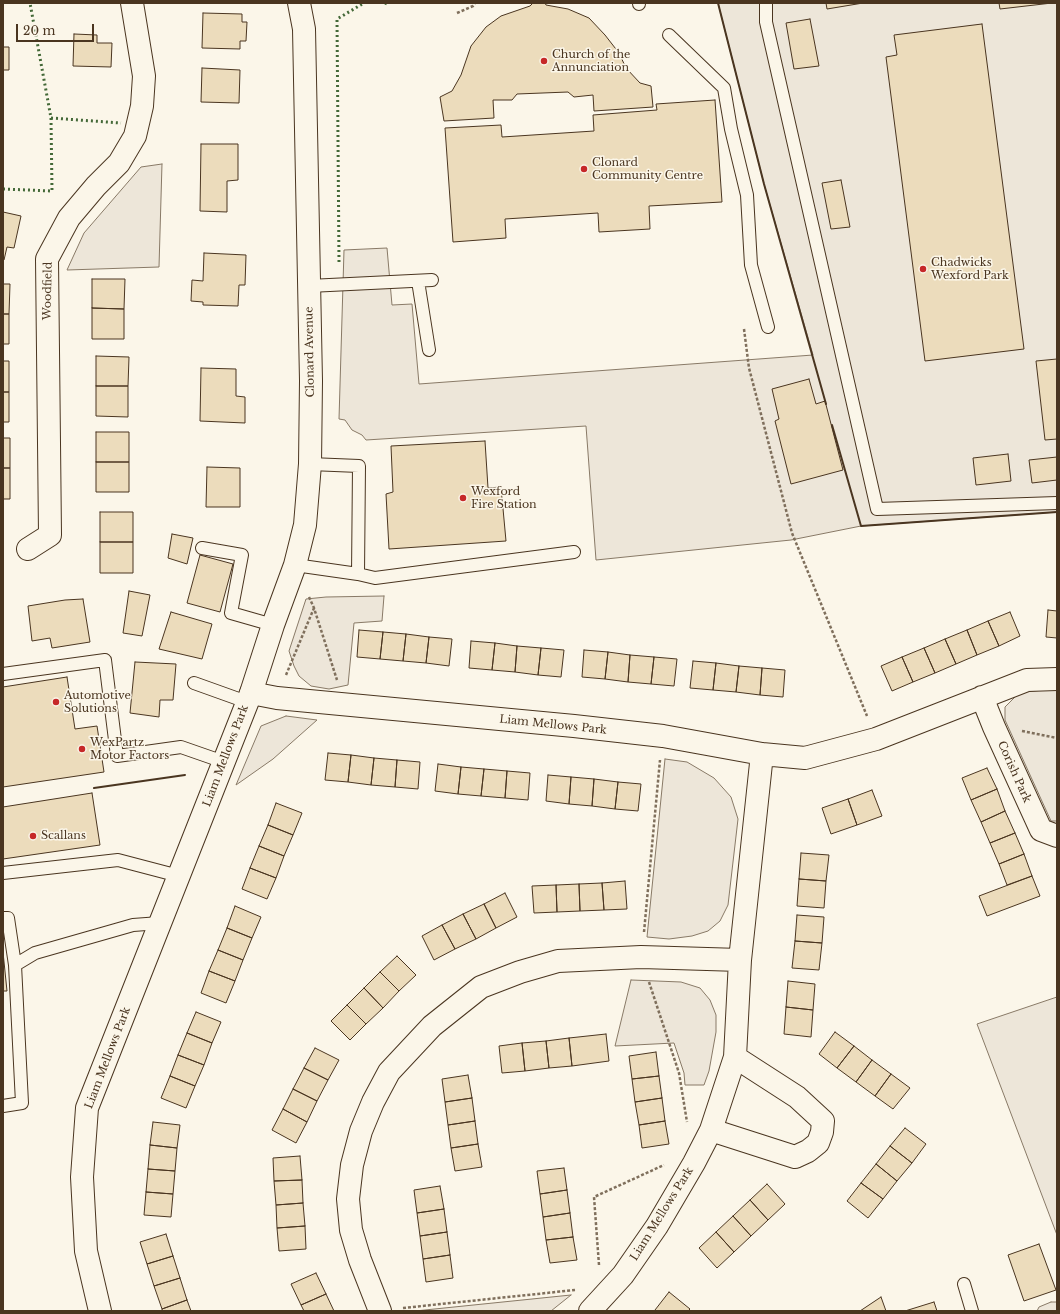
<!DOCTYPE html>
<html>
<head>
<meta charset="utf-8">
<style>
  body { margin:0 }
  #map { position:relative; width:1060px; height:1314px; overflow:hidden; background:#fbf6e9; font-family:"Libre Baskerville",serif }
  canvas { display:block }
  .frame { position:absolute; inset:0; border:4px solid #4a3520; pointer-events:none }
  .scale { position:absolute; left:16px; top:24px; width:78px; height:18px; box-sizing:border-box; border:2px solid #4a3520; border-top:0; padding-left:5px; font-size:12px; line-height:14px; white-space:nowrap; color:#4a3520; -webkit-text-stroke:3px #fbf6e9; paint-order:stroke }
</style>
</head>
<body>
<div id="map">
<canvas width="1060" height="1314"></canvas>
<div class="frame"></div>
<div class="scale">20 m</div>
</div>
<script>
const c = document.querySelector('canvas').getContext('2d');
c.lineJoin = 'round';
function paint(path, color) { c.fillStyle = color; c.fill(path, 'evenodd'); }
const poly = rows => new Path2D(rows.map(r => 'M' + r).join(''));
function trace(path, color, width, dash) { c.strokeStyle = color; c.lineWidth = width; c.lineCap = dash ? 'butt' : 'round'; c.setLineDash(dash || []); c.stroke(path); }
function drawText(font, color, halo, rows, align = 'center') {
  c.font = font + ' "Libre Baskerville",serif'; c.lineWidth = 3; c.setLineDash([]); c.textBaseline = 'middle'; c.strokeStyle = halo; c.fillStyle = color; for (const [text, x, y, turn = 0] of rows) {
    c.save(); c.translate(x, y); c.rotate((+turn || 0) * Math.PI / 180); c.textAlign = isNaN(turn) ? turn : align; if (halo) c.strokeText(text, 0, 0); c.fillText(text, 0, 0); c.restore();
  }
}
const green = poly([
  [718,3,1057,3,1057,512,861,526,791,540,596,560,586,426,366,440,362,435,352,430,345,420,339,419,344,250,387,248,392,305,412,304,419,384,813,355,764,184,718,3],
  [162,164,159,267,67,270,84,233,141,167,162,164],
  [384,596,382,621,354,623,348,685,329,689,311,686,299,676,294,666,289,651,306,599,326,597,384,596],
  [1057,689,1057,821,1051,821,1005,720,1005,707,1020,692,1057,689],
  [286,716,317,720,273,759,236,785,261,726,286,716],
  [665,759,687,762,714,778,731,797,738,819,728,905,720,921,708,931,692,936,669,939,647,937,665,759],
  [631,980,681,982,700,988,710,1000,716,1015,716,1032,709,1071,704,1085,685,1085,684,1073,674,1043,615,1046,631,980],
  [1057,997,1057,1235,977,1024,1057,997],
  [571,1295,551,1311,415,1311,571,1295],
  [1051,1302,1057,1302,1057,1311,1037,1311,1039,1307,1051,1302]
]);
const building = poly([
  [533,3,545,3,546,5,568,9,589,18,605,35,619,53,626,68,640,83,651,86,653,107,594,111,593,95,574,97,568,92,517,94,512,100,493,100,494,118,444,121,440,97,452,91,461,75,471,46,486,27,501,16,530,6,533,3],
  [826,3,863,3,827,9,826,3],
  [999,3,1052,3,1000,9,999,3],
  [203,13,242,14,242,22,247,22,246,41,240,41,240,49,202,48,203,13],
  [810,19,819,66,794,69,786,23,810,19],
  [982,24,1024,349,925,361,886,57,897,55,894,35,982,24],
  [74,34,97,35,97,43,112,43,111,67,73,66,74,34],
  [3,47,9,47,9,70,3,70,3,47],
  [202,68,240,70,239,103,201,102,202,68],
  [715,100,722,202,649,206,650,229,599,232,598,213,505,219,506,238,453,242,445,128,501,125,502,137,594,131,593,115,657,110,656,104,715,100],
  [201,144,238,144,238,180,227,181,227,212,200,211,201,144],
  [841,180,850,227,831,229,822,183,841,180],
  [3,212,21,216,14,248,7,247,4,260,3,260,3,212],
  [204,253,246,255,245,285,239,285,238,306,203,305,203,302,191,301,192,280,203,281,204,253],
  [92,279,125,279,124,309,92,308,92,279],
  [3,284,10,284,9,314,3,314,3,284],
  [92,308,124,309,124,339,92,339,92,308],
  [3,314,9,314,9,344,3,344,3,314],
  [96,356,129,357,128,386,96,386,96,356],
  [1057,359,1057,439,1045,440,1036,361,1057,359],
  [3,361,9,361,9,392,3,392,3,361],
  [201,368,236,369,236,396,245,397,245,423,200,421,201,368],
  [809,379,816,404,825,401,843,470,791,484,775,421,779,419,772,389,809,379],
  [96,386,128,386,128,417,96,416,96,386],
  [3,392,9,392,9,422,3,422,3,392],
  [96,432,129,432,129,462,96,462,96,432],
  [3,438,10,438,10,468,3,468,3,438],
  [485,441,488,488,501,487,506,541,389,549,386,494,393,492,391,446,485,441],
  [1008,454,1011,481,976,485,973,458,1008,454],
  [1057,457,1057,480,1032,483,1029,460,1057,457],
  [96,462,129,462,129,492,96,492,96,462],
  [207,467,240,468,240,507,206,507,207,467],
  [3,468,10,468,10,499,3,499,3,468],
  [100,512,133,512,133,542,100,542,100,512],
  [172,534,193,538,187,564,168,558,172,534],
  [100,542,133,542,133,573,100,573,100,542],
  [200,555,233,564,220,612,187,603,200,555],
  [129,591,150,595,142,636,123,633,129,591],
  [83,599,90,642,52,648,50,638,32,641,28,606,65,600,83,599],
  [1048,610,1057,611,1057,638,1046,637,1048,610],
  [171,612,212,624,202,659,159,649,171,612],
  [1010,612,1020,636,999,646,988,621,1010,612],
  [988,621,999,646,977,655,967,630,988,621],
  [359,630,383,632,380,659,357,657,359,630],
  [967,630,977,655,956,664,945,639,967,630],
  [383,632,406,634,403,661,380,659,383,632],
  [406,634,429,637,426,663,403,661,406,634],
  [429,637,452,639,449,666,426,663,429,637],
  [945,639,956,664,935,673,924,648,945,639],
  [471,641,495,643,492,670,469,668,471,641],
  [495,643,517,646,515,672,492,670,495,643],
  [517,646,541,648,538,675,515,672,517,646],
  [541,648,564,650,561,677,538,675,541,648],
  [924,648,935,673,913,682,902,657,924,648],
  [584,650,608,652,605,679,582,677,584,650],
  [608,652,630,655,628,682,605,679,608,652],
  [630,655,654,657,651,684,628,682,630,655],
  [654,657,677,659,674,686,651,684,654,657],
  [902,657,913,682,892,691,881,666,902,657],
  [693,661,716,663,713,690,690,688,693,661],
  [135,662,176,664,173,700,160,700,159,717,130,713,135,662],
  [716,663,739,666,736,692,713,690,716,663],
  [739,666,762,668,760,695,736,692,739,666],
  [762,668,785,670,783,697,760,695,762,668],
  [67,677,75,729,97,726,104,772,3,787,3,687,67,677],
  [328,753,351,755,348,782,325,780,328,753],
  [351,755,374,758,371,785,348,782,351,755],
  [374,758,397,760,395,787,371,785,374,758],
  [397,760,420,762,418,789,395,787,397,760],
  [438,764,461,767,458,794,435,791,438,764],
  [461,767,484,769,481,796,458,794,461,767],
  [987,768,997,789,971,800,962,778,987,768],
  [484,769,507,771,505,798,481,796,484,769],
  [507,771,530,773,528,800,505,798,507,771],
  [548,775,571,777,569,804,546,801,548,775],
  [571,777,594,779,592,806,569,804,571,777],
  [594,779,618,782,615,809,592,806,594,779],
  [618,782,641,784,638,811,615,809,618,782],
  [997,789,1005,811,981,822,971,800,997,789],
  [872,790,882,816,857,825,848,799,872,790],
  [92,793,100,845,3,859,3,807,92,793],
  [848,799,857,825,831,834,822,808,848,799],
  [276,803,302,813,293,835,268,825,276,803],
  [1005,811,1015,833,990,843,981,822,1005,811],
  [268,825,293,835,284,856,259,846,268,825],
  [1015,833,1024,854,999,864,990,843,1015,833],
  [259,846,284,856,276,878,250,868,259,846],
  [801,853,829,855,826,881,799,879,801,853],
  [1024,854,1032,876,1007,885,999,864,1024,854],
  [250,868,276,878,267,899,242,889,250,868],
  [1032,876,1040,896,987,916,979,896,1032,876],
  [799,879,826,881,824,908,797,906,799,879],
  [625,881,627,909,604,910,602,883,625,881],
  [602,883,604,910,580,911,579,884,602,883],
  [579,884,580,911,557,912,556,885,579,884],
  [556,885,557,912,534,913,532,886,556,885],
  [505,893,517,917,496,928,484,904,505,893],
  [484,904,496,928,476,939,463,914,484,904],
  [235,906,261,917,252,938,227,928,235,906],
  [463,914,476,939,455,949,442,925,463,914],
  [797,915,824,917,822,943,795,941,797,915],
  [442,925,455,949,434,960,422,936,442,925],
  [227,928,252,938,243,960,218,950,227,928],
  [795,941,822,943,819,970,792,968,795,941],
  [218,950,243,960,235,981,209,971,218,950],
  [3,952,7,991,3,991,3,952],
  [397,956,416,975,399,991,380,972,397,956],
  [209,971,235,981,226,1003,201,993,209,971],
  [380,972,399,991,383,1008,364,988,380,972],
  [788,981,815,984,813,1010,786,1007,788,981],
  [364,988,383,1008,366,1024,347,1005,364,988],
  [347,1005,366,1024,350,1040,331,1021,347,1005],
  [786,1007,813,1010,811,1037,784,1034,786,1007],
  [196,1012,221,1022,212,1043,187,1033,196,1012],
  [835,1032,854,1046,837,1068,819,1054,835,1032],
  [187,1033,212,1043,204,1065,178,1055,187,1033],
  [606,1034,609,1061,572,1066,569,1038,606,1034],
  [569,1038,572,1066,549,1068,546,1041,569,1038],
  [546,1041,549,1068,525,1071,522,1043,546,1041],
  [522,1043,525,1071,502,1073,499,1046,522,1043],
  [854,1046,872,1060,856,1082,837,1068,854,1046],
  [315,1048,339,1060,328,1080,304,1068,315,1048],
  [656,1052,659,1076,632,1079,629,1056,656,1052],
  [178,1055,204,1065,195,1086,170,1076,178,1055],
  [872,1060,891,1074,875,1096,856,1082,872,1060],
  [304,1068,328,1080,317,1101,293,1089,304,1068],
  [891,1074,910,1088,893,1109,875,1096,891,1074],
  [468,1075,472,1098,445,1102,442,1079,468,1075],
  [170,1076,195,1086,186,1108,161,1098,170,1076],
  [659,1076,662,1098,635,1102,632,1079,659,1076],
  [293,1089,317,1101,307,1122,283,1109,293,1089],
  [472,1098,475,1121,448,1125,445,1102,472,1098],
  [662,1098,665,1121,639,1125,635,1102,662,1098],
  [283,1109,307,1122,296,1143,272,1130,283,1109],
  [475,1121,478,1144,451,1148,448,1125,475,1121],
  [665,1121,669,1144,642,1148,639,1125,665,1121],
  [153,1122,180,1125,177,1148,150,1145,153,1122],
  [905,1128,926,1144,912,1163,890,1146,905,1128],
  [478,1144,482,1167,455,1171,451,1148,478,1144],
  [150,1145,177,1148,175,1171,148,1169,150,1145],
  [890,1146,912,1163,897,1181,876,1164,890,1146],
  [300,1156,302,1180,274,1181,273,1158,300,1156],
  [876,1164,897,1181,883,1199,861,1183,876,1164],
  [564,1168,567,1190,540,1194,537,1171,564,1168],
  [148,1169,175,1171,173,1194,146,1192,148,1169],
  [302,1180,303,1203,276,1205,274,1181,302,1180],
  [861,1183,883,1199,868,1218,847,1201,861,1183],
  [767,1184,785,1204,768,1220,750,1200,767,1184],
  [440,1186,444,1209,417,1213,414,1190,440,1186],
  [567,1190,570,1213,543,1217,540,1194,567,1190],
  [146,1192,173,1194,171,1217,144,1215,146,1192],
  [750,1200,768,1220,751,1236,733,1216,750,1200],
  [303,1203,305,1226,277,1228,276,1205,303,1203],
  [444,1209,447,1232,420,1236,417,1213,444,1209],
  [570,1213,573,1237,546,1240,543,1217,570,1213],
  [733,1216,751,1236,734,1252,716,1232,733,1216],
  [305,1226,306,1249,279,1251,277,1228,305,1226],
  [447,1232,450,1255,423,1259,420,1236,447,1232],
  [716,1232,734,1252,717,1268,699,1248,716,1232],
  [166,1234,173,1256,147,1264,140,1242,166,1234],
  [573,1237,577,1260,550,1263,546,1240,573,1237],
  [1039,1244,1056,1290,1024,1301,1008,1255,1039,1244],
  [450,1255,453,1278,426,1282,423,1259,450,1255],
  [173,1256,180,1278,154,1286,147,1264,173,1256],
  [316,1273,326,1294,301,1305,291,1284,316,1273],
  [180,1278,187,1300,162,1309,154,1286,180,1278],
  [669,1292,690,1309,688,1311,656,1311,655,1310,669,1292],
  [326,1294,334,1311,304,1311,301,1305,326,1294],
  [881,1297,886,1311,860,1311,881,1297],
  [187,1300,191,1311,162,1311,162,1309,187,1300],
  [934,1302,937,1311,905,1311,934,1302]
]);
const path = poly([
  [457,13,473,6,475,3],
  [744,329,749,368,792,533,867,716],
  [309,597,314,608,337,680],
  [286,675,314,608],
  [1022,731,1057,738],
  [644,932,660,760],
  [649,982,679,1073,687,1122],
  [599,1265,594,1197,664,1165],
  [403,1308,575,1290]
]);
const lane = poly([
  [639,3,639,4],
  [766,3,766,22,877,509,1057,503],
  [669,35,724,88,731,129,747,195,751,265,768,327],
  [418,281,429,350],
  [309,286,432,280],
  [310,464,359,466,358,574],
  [202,548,242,555,231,613,273,625],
  [295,565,358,574,375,578,574,552],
  [3,674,105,660,117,756,181,747,224,762],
  [194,683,247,702],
  [3,873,118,860,179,876],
  [3,918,8,918,15,965,22,1103,3,1106],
  [15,965,35,953,133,925,160,923],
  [964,1284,972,1311]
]);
const street = poly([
  [28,549,50,535,47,259,69,218,96,186,119,163,135,136,142,106,144,76,132,3],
  [251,693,277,698,574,726,663,736,762,754,805,758,876,739,1027,680,1057,679],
  [982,697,994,727,1041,830,1057,836],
  [711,1130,795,1157,808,1151,818,1143,822,1132,823,1121,797,1097,735,1057],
  [380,1311,360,1260,351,1230,348,1199,352,1165,361,1131,373,1102,389,1072,432,1026,481,987,520,972,558,961,641,957,740,960],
  [590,1311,623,1275,657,1226,694,1163,711,1130,735,1057,740,960,762,754]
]);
const secondary = poly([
  [100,1311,86,1251,82,1177,87,1108,251,693,273,625,295,565,305,525,310,464,311,381,304,29,299,3]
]);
const hedge = poly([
  [385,3,387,4],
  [51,118,121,123],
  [3,189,52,191,51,118,30,3],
  [339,262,337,19,364,3]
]);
const wall = poly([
  [718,3,764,184,826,404],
  [832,425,861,526,1057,512],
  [94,788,185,775]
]);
const markers = [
  [544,61,4,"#c62828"],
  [584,169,4,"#c62828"],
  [923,269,4,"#c62828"],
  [463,498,4,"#c62828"],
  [56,702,4,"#c62828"],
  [82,749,4,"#c62828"],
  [33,836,4,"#c62828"]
];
const poiNames = [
  ["Church of the",552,55],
  ["Annunciation",552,68],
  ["Clonard",592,163],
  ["Community Centre",592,176],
  ["Chadwicks",931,263],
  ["Wexford Park",931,276],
  ["Wexford",471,492],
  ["Fire Station",471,505],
  ["Automotive",64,696],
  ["Solutions",64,709],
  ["WexPartz",90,743],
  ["Motor Factors",90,756],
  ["Scallans",41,836]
];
const streetNames = [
  ["Woodfield",48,291,-89],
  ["Clonard Avenue",310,352,-91],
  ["Liam Mellows Park",553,725,6],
  ["Liam Mellows Park",226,756,-69],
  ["Corish Park",1014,772,66],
  ["Liam Mellows Park",108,1058,-69],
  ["Liam Mellows Park",662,1214,-58]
];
paint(green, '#ede6d9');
trace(green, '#887966', 1);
paint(building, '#ecdcbc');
trace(building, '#4a3520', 1);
trace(lane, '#4a3520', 14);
trace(street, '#4a3520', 24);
trace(secondary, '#4a3520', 24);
trace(path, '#7f6f5c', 2.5, [3, 2]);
trace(lane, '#fbf6e9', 12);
trace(street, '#fbf6e9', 22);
trace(secondary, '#fbf6e9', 22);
trace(hedge, '#436837', 3, [2, 3]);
trace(wall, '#4a3520', 2);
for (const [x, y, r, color] of markers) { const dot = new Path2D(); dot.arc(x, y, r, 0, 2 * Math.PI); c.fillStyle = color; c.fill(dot); trace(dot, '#fbf6e9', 1.5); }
drawText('11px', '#4a3520', '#fbf6e9', poiNames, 'left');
drawText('11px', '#4a3520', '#fbf6e9', streetNames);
</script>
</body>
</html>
